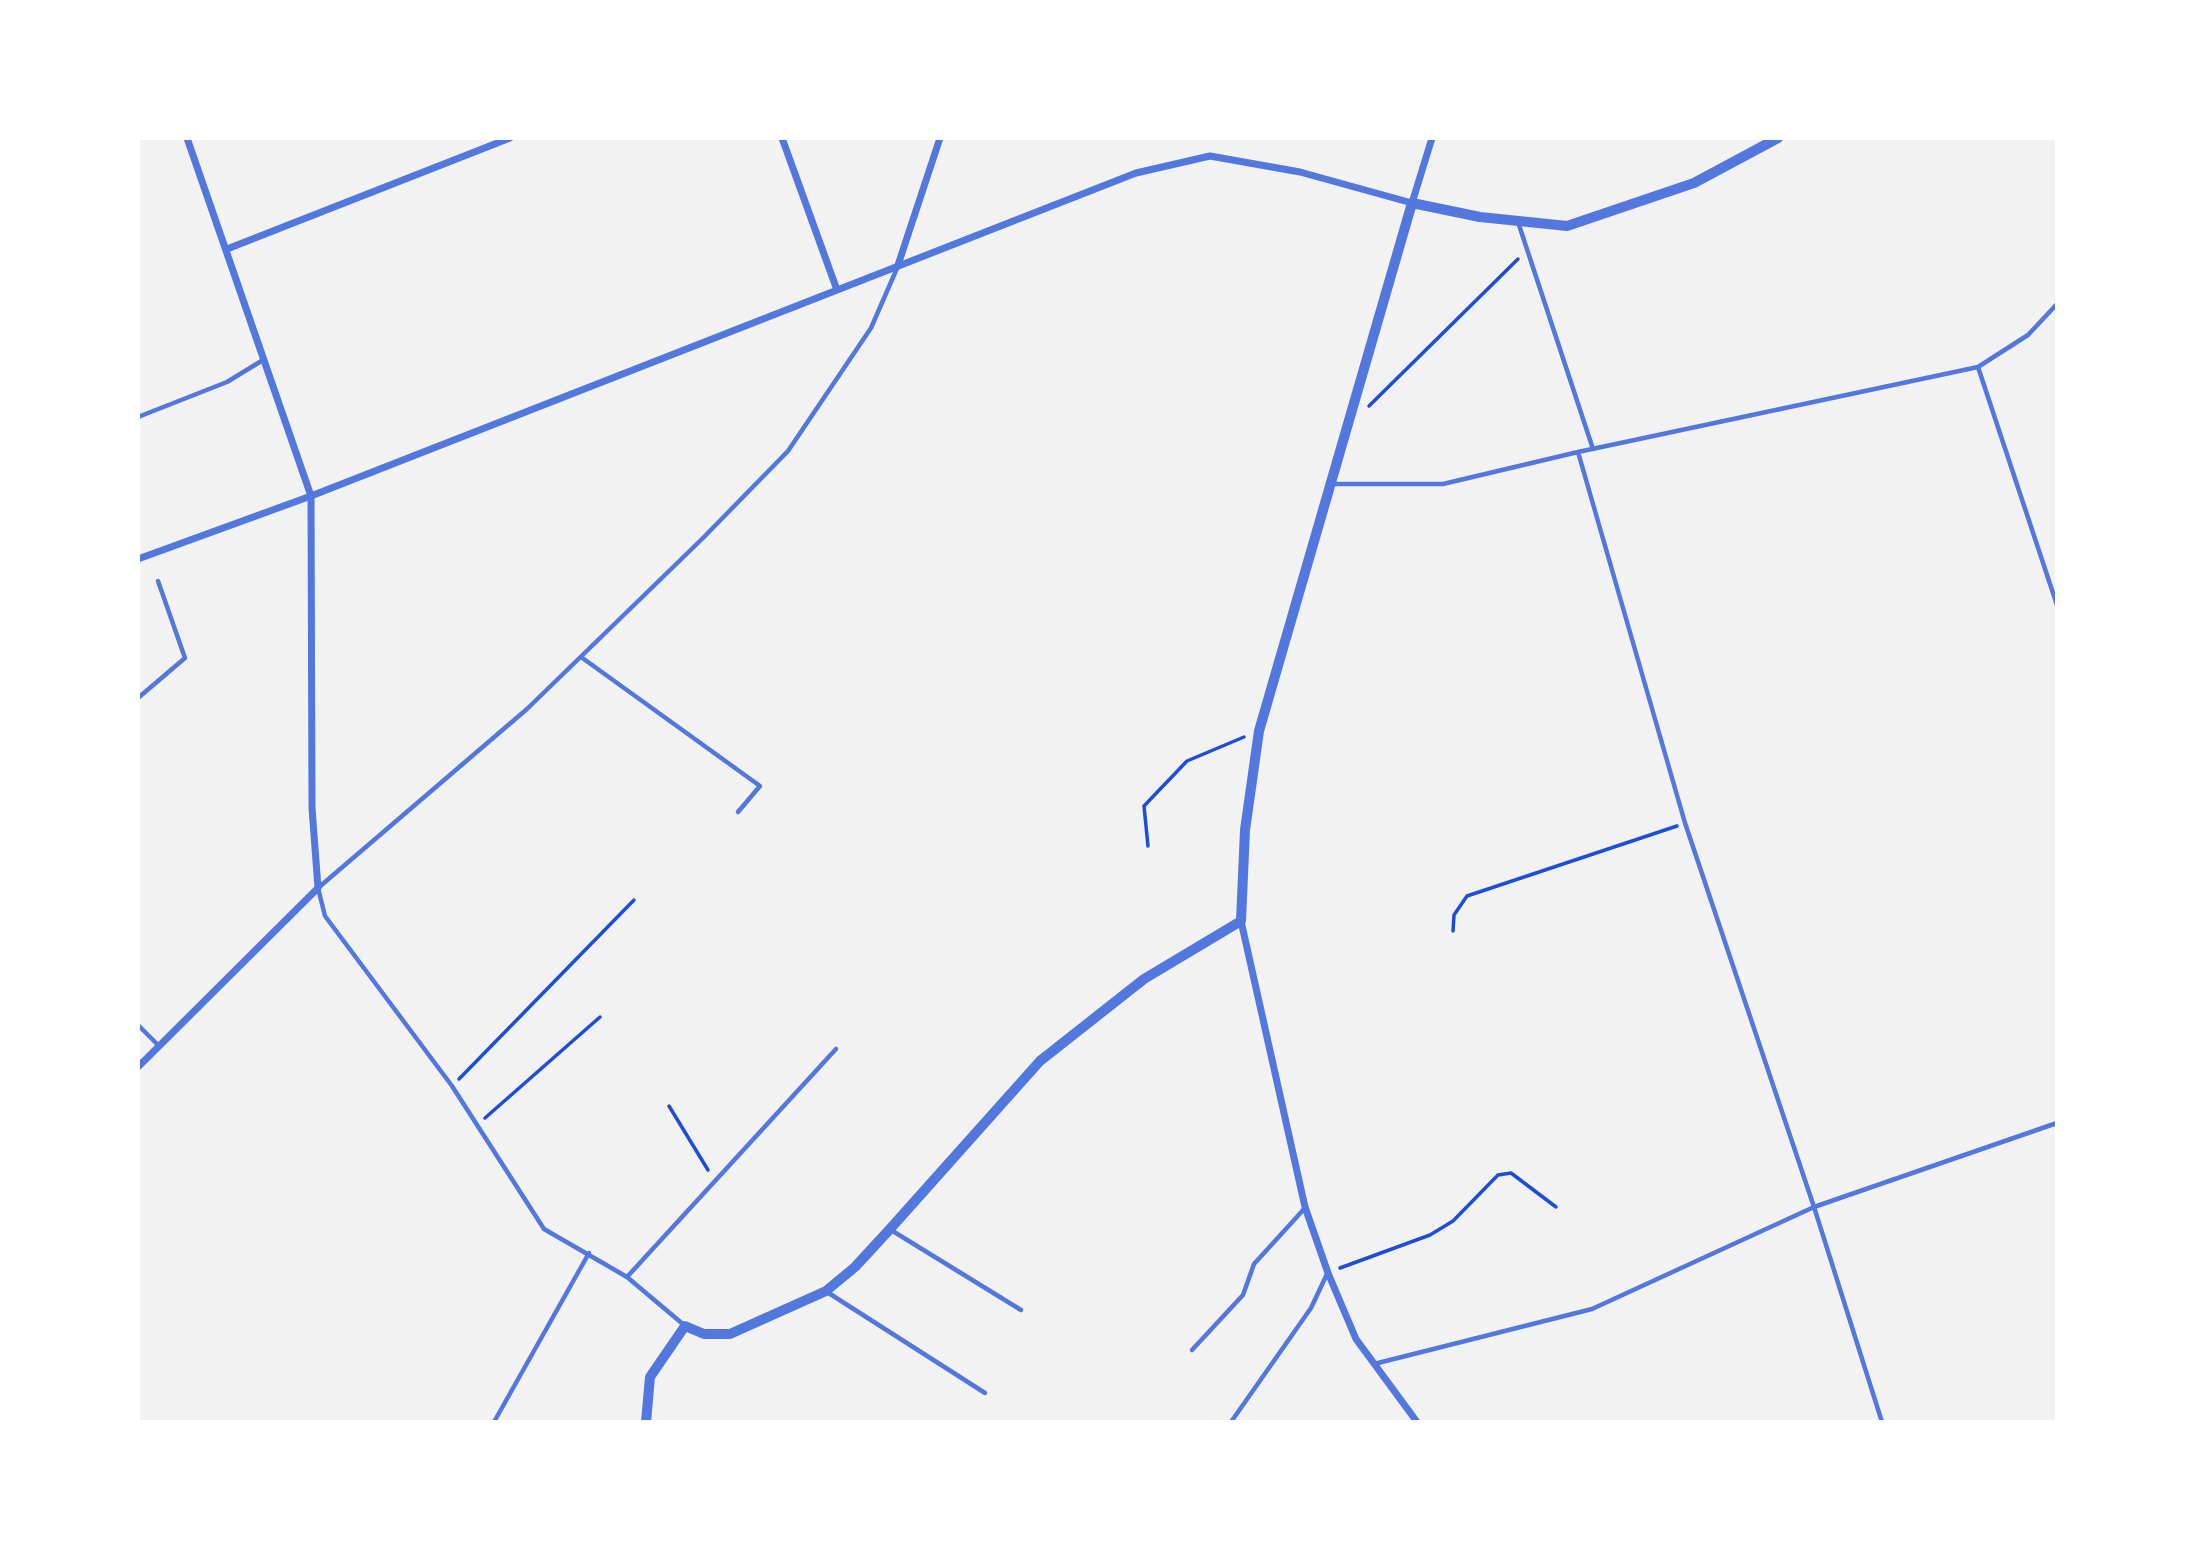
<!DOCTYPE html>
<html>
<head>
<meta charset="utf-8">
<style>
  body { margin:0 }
  #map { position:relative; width:2195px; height:1560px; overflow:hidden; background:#f2f2f2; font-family:"Golos Text",sans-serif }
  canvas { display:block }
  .frame { position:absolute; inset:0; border:140px solid #fff; pointer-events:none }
</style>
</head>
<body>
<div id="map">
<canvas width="2195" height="1560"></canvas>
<div class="frame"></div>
</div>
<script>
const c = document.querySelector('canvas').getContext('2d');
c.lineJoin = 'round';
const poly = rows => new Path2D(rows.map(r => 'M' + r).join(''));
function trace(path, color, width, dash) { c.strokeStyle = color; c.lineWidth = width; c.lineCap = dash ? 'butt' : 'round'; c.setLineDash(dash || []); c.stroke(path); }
const path = poly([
  [1369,406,1518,259],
  [1148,846,1144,806,1187,761,1244,737],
  [1453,931,1454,915,1467,896,1677,826],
  [459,1079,634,900],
  [669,1106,708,1170],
  [485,1118,600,1017],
  [1340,1268,1430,1235,1453,1221,1498,1175,1511,1173,1556,1207]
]);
const service = poly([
  [1518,222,1593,449],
  [1978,367,2057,605],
  [138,417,227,382,263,360],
  [1578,452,1685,823,1814,1207,1882,1422],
  [1331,484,1443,484,1578,452,1978,367,2028,335,2057,304],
  [581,657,760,786,738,812],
  [138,698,185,658,158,581],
  [138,1025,159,1046],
  [891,1230,1021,1310],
  [627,1277,836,1049],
  [827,1292,985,1393],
  [684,1325,627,1277,544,1229,452,1086,325,916,318,888,527,709,703,538,788,451,871,328,898,266],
  [1192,1350,1243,1295,1254,1264,1305,1208],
  [1374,1364,1592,1309,1814,1207,2057,1123],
  [494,1422,589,1253],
  [1231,1422,1311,1308,1327,1274]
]);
const minor = poly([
  [782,138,837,290],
  [227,249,510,138],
  [898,265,940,138],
  [138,559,311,496,1136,173,1210,156,1300,172,1412,203,1432,138],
  [1241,921,1305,1207,1328,1273,1356,1339,1417,1422],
  [138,1067,318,888,312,808,311,496,187,138]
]);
const tertiary = poly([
  [646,1422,650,1377,685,1326,704,1334,730,1334,826,1291,855,1267,890,1229,1040,1061,1144,979,1241,921,1245,830,1259,731,1412,203,1480,217,1567,226,1694,183,1778,138]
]);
trace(path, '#1d4ed8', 3.5);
trace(service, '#5277de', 4.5);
trace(minor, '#5277de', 7);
trace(tertiary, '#5277de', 10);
</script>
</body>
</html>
